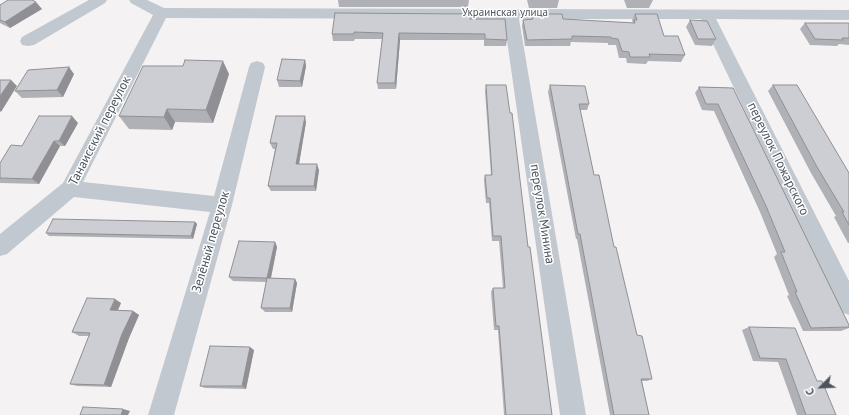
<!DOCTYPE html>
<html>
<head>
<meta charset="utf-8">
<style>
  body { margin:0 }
  #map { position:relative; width:849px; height:415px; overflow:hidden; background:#f4f2f2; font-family:"PT Sans",sans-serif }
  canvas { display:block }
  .north { position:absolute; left:801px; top:367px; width:40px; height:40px; -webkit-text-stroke:3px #fff; paint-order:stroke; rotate:246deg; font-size:11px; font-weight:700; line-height:16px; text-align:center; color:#4c545e }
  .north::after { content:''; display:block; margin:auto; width:14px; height:18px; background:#4c545e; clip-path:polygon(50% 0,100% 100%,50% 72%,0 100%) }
</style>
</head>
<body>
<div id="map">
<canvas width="849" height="415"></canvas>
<div class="north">С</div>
</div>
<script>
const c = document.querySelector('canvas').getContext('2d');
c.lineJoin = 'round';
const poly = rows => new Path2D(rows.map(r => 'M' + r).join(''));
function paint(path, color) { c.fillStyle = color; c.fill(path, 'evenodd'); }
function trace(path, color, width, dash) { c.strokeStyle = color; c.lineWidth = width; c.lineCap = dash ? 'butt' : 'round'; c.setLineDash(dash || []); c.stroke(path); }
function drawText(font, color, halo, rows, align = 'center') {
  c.font = font + ' "PT Sans",sans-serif'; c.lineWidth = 3; c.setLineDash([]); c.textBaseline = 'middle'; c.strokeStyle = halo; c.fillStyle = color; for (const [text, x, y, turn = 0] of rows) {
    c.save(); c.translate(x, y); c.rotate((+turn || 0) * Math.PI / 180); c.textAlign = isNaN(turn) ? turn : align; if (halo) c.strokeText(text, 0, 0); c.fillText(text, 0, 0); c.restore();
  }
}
const street = poly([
  [89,0,107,0,105,3,34,45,28,46,22,45,20,41,22,37,89,0],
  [129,0,147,0,164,8,849,10,849,20,716,19,849,281,849,315,841,312,701,19,519,19,586,415,560,415,504,19,166,18,83,182,214,196,249,67,251,63,257,61,263,63,265,67,232,205,174,415,148,415,210,212,74,197,7,254,0,256,0,234,63,183,153,15,131,3,129,0]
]);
const wall = poly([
  [338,0,469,0,468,7,339,7],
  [527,0,559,0,557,8,529,8],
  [624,0,653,0,649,8,627,8],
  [0,5,42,9,10,28,0,23],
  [532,14,563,19,633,23,632,20,635,14,664,36,685,55,681,62,648,61,646,64,627,63,626,58,619,58,616,45,608,45,608,43,571,42,570,46,525,46,522,26,523,20,531,19],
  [470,19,507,40,506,46,484,46,484,40,400,40,396,89,378,89,377,83,382,39,355,39,354,41,333,41,332,34],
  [690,20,716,39,712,46,695,45,686,27],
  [805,23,849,23,849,45,839,44,837,46,810,45,800,29],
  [305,60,306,66,302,87,279,87,277,80],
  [183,66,229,74,213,123,175,122,172,130,129,129,119,116],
  [74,74,63,97,22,98,15,91],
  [486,85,510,113,528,247,552,415,504,415,498,330,494,330,491,292,493,288,503,288,499,241,492,241,489,203,486,203,484,180,485,175,491,175,485,91],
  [550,85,589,104,587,110,580,110,594,175,614,247,637,335,652,379,647,381,642,381,649,415,610,415,577,239,576,239,548,92],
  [773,85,849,173,849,243,848,243,834,217,836,216,811,173,768,91],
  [699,87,733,88,849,325,849,328,841,331,803,331,787,296,789,295,774,257,777,254,760,212,714,111,702,110,695,93],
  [306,122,299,164,319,170,316,191,271,191,268,186,275,149,273,149,270,143],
  [78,123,65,146,60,146,39,184,0,183,0,163,22,146],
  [195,222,197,224,193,239,49,236,46,233],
  [275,242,277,247,271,278,295,279,297,283,292,312,265,312,261,308,266,282,233,281,229,277],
  [121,303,118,310,133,311,139,315,129,338,111,387,77,386,70,384,89,336,79,336,72,332],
  [749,327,817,381,836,415,797,415,778,362,753,361,742,330],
  [254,350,246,389,205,388,200,386]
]);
const shadedWall = poly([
  [36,2,42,9,10,28,5,22],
  [399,33,400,40,396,89,395,83],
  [305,60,306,66,302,87,300,81],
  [223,61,229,74,213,123,206,110],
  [69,67,74,74,63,97,57,90],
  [11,80,17,86,1,112,0,111,0,96],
  [167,109,175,122,172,130,164,117],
  [72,116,78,123,65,146,59,141],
  [305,116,306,122,298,170,296,164],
  [54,141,60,146,39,184,32,179],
  [317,164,319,170,316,191,314,186],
  [195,222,197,224,193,239,191,236],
  [275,242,277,247,270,282,267,278],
  [295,279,297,283,292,312,290,308],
  [115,299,121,303,116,314,110,310],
  [133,311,139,315,129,338,111,387,104,385,122,334],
  [250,347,254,350,246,389,242,386],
  [123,409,130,411,128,415,121,415]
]);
const building = poly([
  [8,0,32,0,36,2,5,22,0,20,0,5,8,0],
  [335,13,470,14,470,19,505,19,507,40,485,39,485,34,399,33,395,83,377,83,383,33,354,32,354,34,332,34,335,13],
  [532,14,562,14,563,19,635,23,634,20,637,20,635,14,657,14,664,36,678,36,685,55,649,54,650,57,630,57,629,52,622,51,618,39,611,38,611,37,572,36,572,39,527,40,523,20,533,19,532,14],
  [690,20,707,21,716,39,698,39,690,20],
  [805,23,849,23,849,38,842,38,843,40,815,39,805,23],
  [282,59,305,60,300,81,277,80,282,59],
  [185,60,223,61,206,110,167,109,164,117,119,116,143,66,183,66,185,60],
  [69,67,57,90,15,91,28,70,69,67],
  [0,80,11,80,0,96,0,80],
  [486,85,506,85,510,113,512,113,528,247,530,247,552,415,506,415,499,326,496,326,493,288,505,288,501,236,493,236,490,198,487,198,485,175,492,175,486,85],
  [550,85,585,86,589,104,579,104,594,175,599,175,614,247,616,247,637,335,642,336,652,379,641,379,649,415,614,415,580,234,578,234,550,85],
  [773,85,797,85,849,173,849,225,842,212,844,212,817,167,773,85],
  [699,87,733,88,849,325,849,327,811,328,795,292,797,292,781,252,785,252,766,206,718,104,706,104,699,87],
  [39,116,72,116,59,141,54,141,32,179,0,178,0,163,11,145,22,146,39,116],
  [276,116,305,116,296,164,317,164,314,186,268,186,277,143,270,143,276,116],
  [53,219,195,222,191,236,46,233,53,219],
  [239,241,275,242,267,278,229,277,239,241],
  [267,278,295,279,290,308,261,308,267,278],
  [87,298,115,299,110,310,133,311,122,334,104,385,70,384,90,333,72,332,87,298],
  [749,327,795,328,817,381,822,381,836,415,806,415,786,359,760,358,749,327],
  [210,346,250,347,242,386,200,386,210,346],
  [83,407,123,409,121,415,80,415,83,407]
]);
const farStreetnames = [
  ["Украинская улица",505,13]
];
const streetNames = [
  ["Танаисский переулок",100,131,-63],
  ["переулок Пожарского",778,159,64],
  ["переулок Минина",542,214,81],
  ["Зелёный переулок",211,242,-74]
];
paint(street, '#c2c8cf');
paint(wall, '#b0b1b6');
paint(shadedWall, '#909094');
paint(building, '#cdced4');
trace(building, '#909094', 1);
drawText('11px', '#4c545e', '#fff', farStreetnames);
drawText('13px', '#4c545e', '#fff', streetNames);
</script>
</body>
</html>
